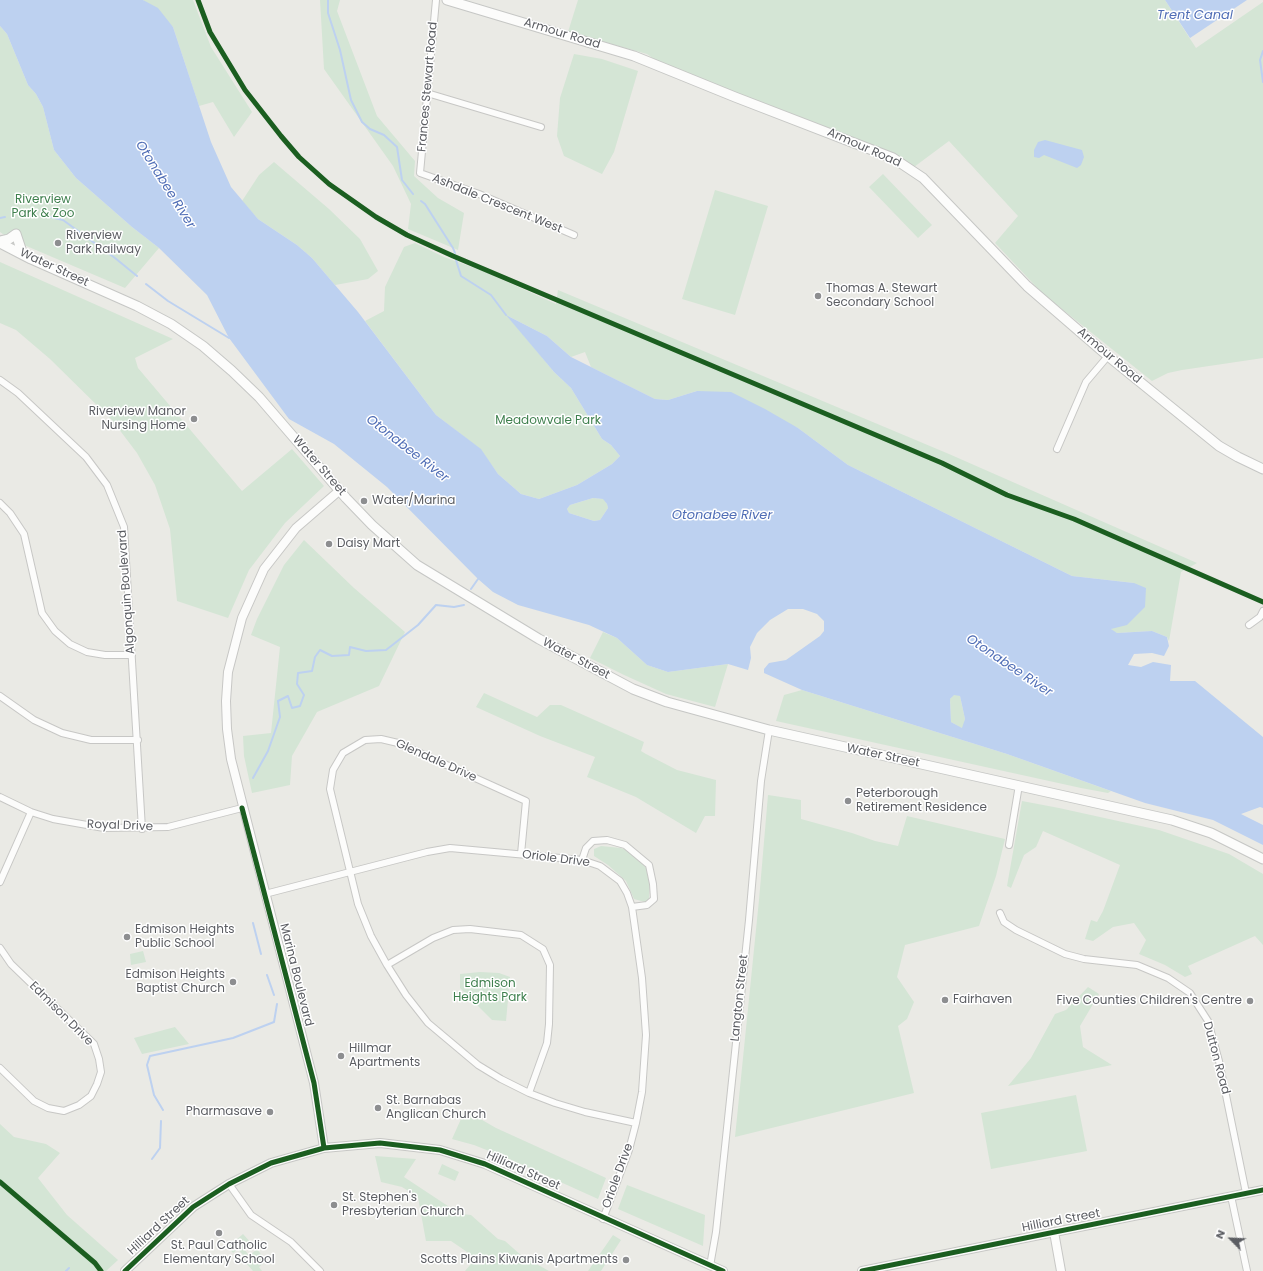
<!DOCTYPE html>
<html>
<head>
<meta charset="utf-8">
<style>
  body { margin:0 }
  #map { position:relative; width:1263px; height:1271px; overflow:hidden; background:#eaeae5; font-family:Poppins,sans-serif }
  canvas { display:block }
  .north { position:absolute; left:1211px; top:1219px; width:40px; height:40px; -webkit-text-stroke:3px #fff; paint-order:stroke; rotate:294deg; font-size:11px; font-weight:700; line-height:16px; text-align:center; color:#5b5d62 }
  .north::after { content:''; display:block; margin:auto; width:14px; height:18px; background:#5b5d62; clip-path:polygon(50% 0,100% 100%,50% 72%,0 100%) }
</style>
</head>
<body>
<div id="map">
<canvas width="1263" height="1271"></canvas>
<div class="north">N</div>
</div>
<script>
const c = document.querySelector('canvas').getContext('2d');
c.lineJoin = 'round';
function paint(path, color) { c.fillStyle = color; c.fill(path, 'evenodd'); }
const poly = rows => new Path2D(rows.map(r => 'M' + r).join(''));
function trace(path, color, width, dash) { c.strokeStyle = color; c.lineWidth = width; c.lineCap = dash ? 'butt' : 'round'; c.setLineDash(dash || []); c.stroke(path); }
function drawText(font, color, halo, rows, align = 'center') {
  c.font = font + ' Poppins,sans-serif'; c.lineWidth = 3; c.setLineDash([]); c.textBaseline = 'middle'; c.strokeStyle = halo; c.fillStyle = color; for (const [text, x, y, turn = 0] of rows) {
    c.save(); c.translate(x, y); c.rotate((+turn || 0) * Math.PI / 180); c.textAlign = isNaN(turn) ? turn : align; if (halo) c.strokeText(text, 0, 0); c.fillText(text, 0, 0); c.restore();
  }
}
const green = poly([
  [143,0,193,0,211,47,252,112,234,137,213,102,199,106,173,27],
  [320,0,340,0,337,11,377,116,415,161,414,176,438,198,464,213,458,250,408,229,411,204,393,166,324,69],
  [578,0,1165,0,1196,48,1263,2,1263,358,1182,370,1168,373,1152,381,1043,294,995,243,1018,216,949,141,914,167,661,64,647,54,568,32],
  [0,26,7,34,28,85,36,94,43,107,54,150,76,178,132,227,159,248,125,288,10,239,0,232],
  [574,54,602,59,638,71,614,152,602,174,564,156,557,136,560,98],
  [274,162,329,209,360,239,378,271,368,279,335,285,312,258,297,245,258,219,242,201,259,175],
  [883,174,932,225,918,238,869,187],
  [715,190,768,206,735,315,682,299],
  [415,243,444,257,483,271,556,304,558,290,949,454,1197,563,1181,572,1169,641,1167,637,1152,631,1117,633,1113,632,1111,629,1134,583,1072,576,848,465,798,428,697,391,668,400,655,399,591,367,585,352,571,357,547,336,508,316,554,372,571,388,602,439,611,445,620,456,612,464,577,485,539,499,521,494,498,474,480,449,436,415,365,321,384,311,385,287,404,247],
  [0,262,173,339,135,358,138,368,242,491,292,449,324,486,285,523,249,570,228,618,177,601,170,529,155,485,137,453,112,420,50,359,16,330,0,323],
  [593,498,604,499,607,504,608,508,600,520,594,521,569,513,567,509,570,505],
  [304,540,354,588,405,632,379,686,317,712,292,756,290,785,252,793,244,756,243,736,271,733,280,647,251,635,257,619,284,565],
  [603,632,617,638,647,665,668,672,728,664,715,707,666,694,622,674,590,658],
  [802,690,1007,754,1111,791,1108,793,1081,788,776,721,784,695],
  [484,693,537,717,550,705,561,705,644,742,641,751,646,754,677,770,716,780,715,816,705,816,696,833,636,797,587,777,595,757,540,736,476,707],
  [954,694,960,696,965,719,963,729,951,722,950,699],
  [768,795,801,800,801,819,852,833,875,841,898,846,907,816,1005,839,996,876,979,926,905,945,897,977,914,1002,907,1019,898,1026,914,1093,735,1137,759,900],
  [1022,801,1059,808,1159,830,1229,854,1263,874,1263,945,1255,936,1188,966,1192,974,1185,977,1165,965,1139,954,1146,940,1134,923,1113,927,1093,941,1085,939,1091,920,1097,922,1103,911,1120,865,1043,831,1036,847,1024,855,1011,888,1007,886],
  [601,846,621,848,631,852,640,859,646,867,650,878,649,899,645,902,634,899,626,881,608,865,594,856,594,849],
  [143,951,146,962,131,965,130,954],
  [480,972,499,973,510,977,506,1021,492,1020,460,988,460,974],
  [1088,987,1099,994,1080,1026,1083,1047,1112,1065,1008,1086,1031,1058,1055,1014,1066,1010],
  [175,1027,189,1044,142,1054,134,1038],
  [1076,1095,1087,1151,991,1169,981,1113],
  [465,1110,496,1128,606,1178,598,1199,514,1161,474,1145,452,1139],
  [0,1124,14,1137,46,1144,60,1153,38,1178,67,1215,118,1260,106,1271,0,1271],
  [375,1156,416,1159,404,1177,460,1214,471,1215,498,1239,505,1241,522,1256,549,1271,465,1271,476,1258,451,1241,426,1241,418,1197,402,1187,381,1182],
  [442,1164,459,1172,455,1181,438,1174],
  [627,1185,705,1215,703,1246,618,1209],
  [243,1234,252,1244,245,1250,249,1256,257,1249,266,1261,259,1267,262,1271,253,1271,240,1256,243,1255,238,1249,233,1253,228,1247],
  [613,1235,621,1240,601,1271,588,1271]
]);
const water = poly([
  [0,0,143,0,158,8,173,27,211,142,231,187,258,219,297,245,312,258,358,312,436,415,481,449,498,474,521,494,539,499,577,485,612,464,620,456,611,445,602,439,571,388,554,372,506,315,547,336,571,357,655,399,668,400,697,391,731,392,765,409,798,428,848,465,1072,576,1134,583,1146,588,1145,607,1127,625,1111,629,1117,633,1152,631,1167,637,1169,646,1164,656,1152,653,1134,654,1128,665,1141,667,1153,662,1171,665,1170,681,1195,681,1263,737,1263,808,1260,807,1241,814,1263,825,1263,845,1213,820,1145,803,1007,754,802,690,764,673,764,669,769,663,786,660,820,636,824,631,824,621,817,614,803,609,788,609,770,620,757,633,750,647,751,658,748,670,728,664,668,672,647,665,617,638,589,625,518,605,493,592,478,579,387,487,334,444,289,419,229,338,207,295,159,248,132,227,76,178,54,150,43,107,36,94,28,85,7,34,0,26],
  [593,498,603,499,607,504,608,508,600,520,594,521,569,513,567,509,570,505],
  [954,695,960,696,965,719,962,728,951,722,950,699],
  [1165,0,1247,0,1190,38],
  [1045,140,1082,150,1084,157,1081,165,1077,168,1044,155,1039,158,1034,157,1034,150,1038,142]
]);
const stream = poly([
  [328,0,328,13,340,50,351,100,362,122,370,129,384,135,397,147,402,180,413,194],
  [1263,51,1260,60,1263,82],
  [421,201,425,204,453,248,455,253],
  [42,215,63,220,115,258,137,276],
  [0,218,5,217],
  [456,260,461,276,491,295,506,315],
  [146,284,168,301,229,338],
  [471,589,478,579],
  [253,778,268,751,280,717,278,701,288,696,292,708,300,706,304,695,297,684,298,673,312,671,315,657,320,650,332,656,349,655,350,647,366,651,386,650,418,625,436,605,454,607,464,605],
  [253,923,261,954],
  [267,975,274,995],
  [163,1110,154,1095,147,1065,150,1056,233,1038,274,1022,277,1004],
  [152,1159,160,1148,161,1121],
  [66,1271,69,1268]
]);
const minor = poly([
  [436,0,420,173,479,194,574,235],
  [427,93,541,127],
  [0,380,18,393,86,457,107,485,124,527,142,829],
  [1057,449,1086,382,1108,356],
  [0,503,10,513,24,534,42,613,55,631,70,644,87,652,105,655,132,655],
  [1249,625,1260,617,1263,611],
  [0,696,34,720,62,733,91,740,138,740],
  [0,797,31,812,53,819,104,828,168,827,242,808],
  [1009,845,1019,785],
  [521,854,526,801,398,743,381,739,365,740,343,753,333,770,330,789,358,904,371,936,387,965,406,995,428,1023,478,1065,501,1079,529,1093,555,1103,585,1112,636,1123],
  [582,860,586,848,593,841,607,840,625,845,649,865,653,884,654,899,647,905,632,907],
  [0,882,31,812],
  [265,894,427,852,450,848,582,860,600,866,620,881,627,893,632,907,642,978,646,1035,642,1092,636,1123,629,1150,603,1219],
  [1000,913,1004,922,1016,930,1065,954,1084,959,1137,965,1168,978,1190,993,1208,1021,1219,1061,1246,1193],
  [0,948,11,964,94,1044,99,1059,101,1072,97,1084,91,1096,79,1105,64,1111,48,1108,34,1101,0,1068],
  [387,965,433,938,453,930,470,929,521,935,543,949,550,965,549,1024,547,1043,529,1093],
  [229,1184,251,1215,291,1242,320,1271],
  [1231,1196,1247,1271],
  [710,1266,716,1232,749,920,761,781,769,730]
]);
const tertiary = poly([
  [324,1148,314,1083,231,759,227,729,226,701,228,672,242,618,264,569,296,528,340,490],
  [1054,1232,1061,1271],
  [125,1271,193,1207,229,1184,271,1163,324,1148,380,1143,440,1150,485,1164,723,1271],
  [862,1271,1263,1190]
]);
const secondary = poly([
  [447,0,634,56,735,97,893,158,923,178,1027,286,1108,356,1219,446,1238,457,1263,469],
  [0,241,9,239,16,234,23,255],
  [0,243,31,259,137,306,171,324,203,346,232,371,259,397,346,498,372,525,417,565,539,639,633,689,667,702,769,730,1172,820,1211,833,1263,859]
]);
const cycleway = poly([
  [198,0,210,32,245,90,281,136,299,157,329,184,376,217,407,235,453,256,942,463,1007,495,1074,519,1263,602],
  [242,808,314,1083,324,1148],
  [0,1182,95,1263,101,1271],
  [125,1271,193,1207,229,1184,271,1163,324,1148,380,1143,440,1150,485,1164,723,1271],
  [862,1271,1263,1190]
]);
const markers = [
  [58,243,4,"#8d8e90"],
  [818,296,4,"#8d8e90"],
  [194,419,4,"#8d8e90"],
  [364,501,4,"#8d8e90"],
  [329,544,4,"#8d8e90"],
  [848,801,4,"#8d8e90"],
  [127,937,4,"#8d8e90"],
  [233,982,4,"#8d8e90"],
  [945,1000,4,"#8d8e90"],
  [1250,1001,4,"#8d8e90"],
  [341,1056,4,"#8d8e90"],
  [378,1108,4,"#8d8e90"],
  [270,1112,4,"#8d8e90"],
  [334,1205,4,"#8d8e90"],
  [219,1233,4,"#8d8e90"],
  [626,1260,4,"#8d8e90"]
];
const streetNames = [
  ["Armour Road",562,34,17],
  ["Frances Stewart Road",428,87,-85],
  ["Armour Road",864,148,24],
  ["Ashdale Crescent West",497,204,22],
  ["Water Street",54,268,25],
  ["Armour Road",1109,356,40],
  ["Water Street",319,466,49],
  ["Algonquin Boulevard",127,592,-94],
  ["Water Street",576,659,28],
  ["Water Street",883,756,12],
  ["Glendale Drive",436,761,24],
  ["Royal Drive",120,826,2],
  ["Oriole Drive",556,859,7],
  ["Marina Boulevard",296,975,76],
  ["Langton Street",740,998,-84],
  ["Edmison Drive",61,1014,45],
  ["Dutton Road",1216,1058,75],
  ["Hilliard Street",523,1171,24],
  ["Oriole Drive",618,1176,-70],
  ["Hilliard Street",1061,1221,-11],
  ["Hilliard Street",159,1226,-43]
];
const parkNames = [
  ["Riverview",43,200],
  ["Park & Zoo",43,214],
  ["Meadowvale Park",548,421],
  ["Edmison",490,984],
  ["Heights Park",490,998]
];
const poiNames = [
  ["Riverview",66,236],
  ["Park Railway",66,250],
  ["Thomas A. Stewart",826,289],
  ["Secondary School",826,303],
  ["Riverview Manor",186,412,"right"],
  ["Nursing Home",186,426,"right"],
  ["Water/Marina",372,501],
  ["Daisy Mart",337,544],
  ["Peterborough",856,794],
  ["Retirement Residence",856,808],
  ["Edmison Heights",135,930],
  ["Public School",135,944],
  ["Edmison Heights",225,975,"right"],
  ["Baptist Church",225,989,"right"],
  ["Fairhaven",953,1000],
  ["Five Counties Children's Centre",1242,1001,"right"],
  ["Hillmar",349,1049],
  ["Apartments",349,1063],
  ["St. Barnabas",386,1101],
  ["Anglican Church",386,1115],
  ["Pharmasave",262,1112,"right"],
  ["St. Stephen's",342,1198],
  ["Presbyterian Church",342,1212],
  ["St. Paul Catholic",219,1246,"center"],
  ["Elementary School",219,1260,"center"],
  ["Scotts Plains Kiwanis Apartments",618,1260,"right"]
];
const waterNames = [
  ["Trent Canal",1195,16],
  ["Otonabee River",165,185,58],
  ["Otonabee River",407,449,38],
  ["Otonabee River",722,516],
  ["Otonabee River",1009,666,34]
];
paint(green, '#d4e5d5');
paint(water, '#bdd1f0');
trace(stream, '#bdd1f0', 2);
trace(minor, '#c7c7c5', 8);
trace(tertiary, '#c7c7c5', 10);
trace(secondary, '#c6c7c5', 11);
trace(minor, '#fcfcfb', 6);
trace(tertiary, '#fcfcfb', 8);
trace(secondary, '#fcfcfb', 9);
trace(cycleway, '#1b5e20', 5);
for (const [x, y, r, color] of markers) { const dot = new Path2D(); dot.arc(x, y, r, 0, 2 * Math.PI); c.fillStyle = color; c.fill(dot); trace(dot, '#fff', 1.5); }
drawText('12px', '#5b5d62', '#fff', streetNames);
drawText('12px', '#3e7f4d', '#fff', parkNames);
drawText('12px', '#5b5d62', '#fff', poiNames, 'left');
drawText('italic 13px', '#506eb6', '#fff', waterNames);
</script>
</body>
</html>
